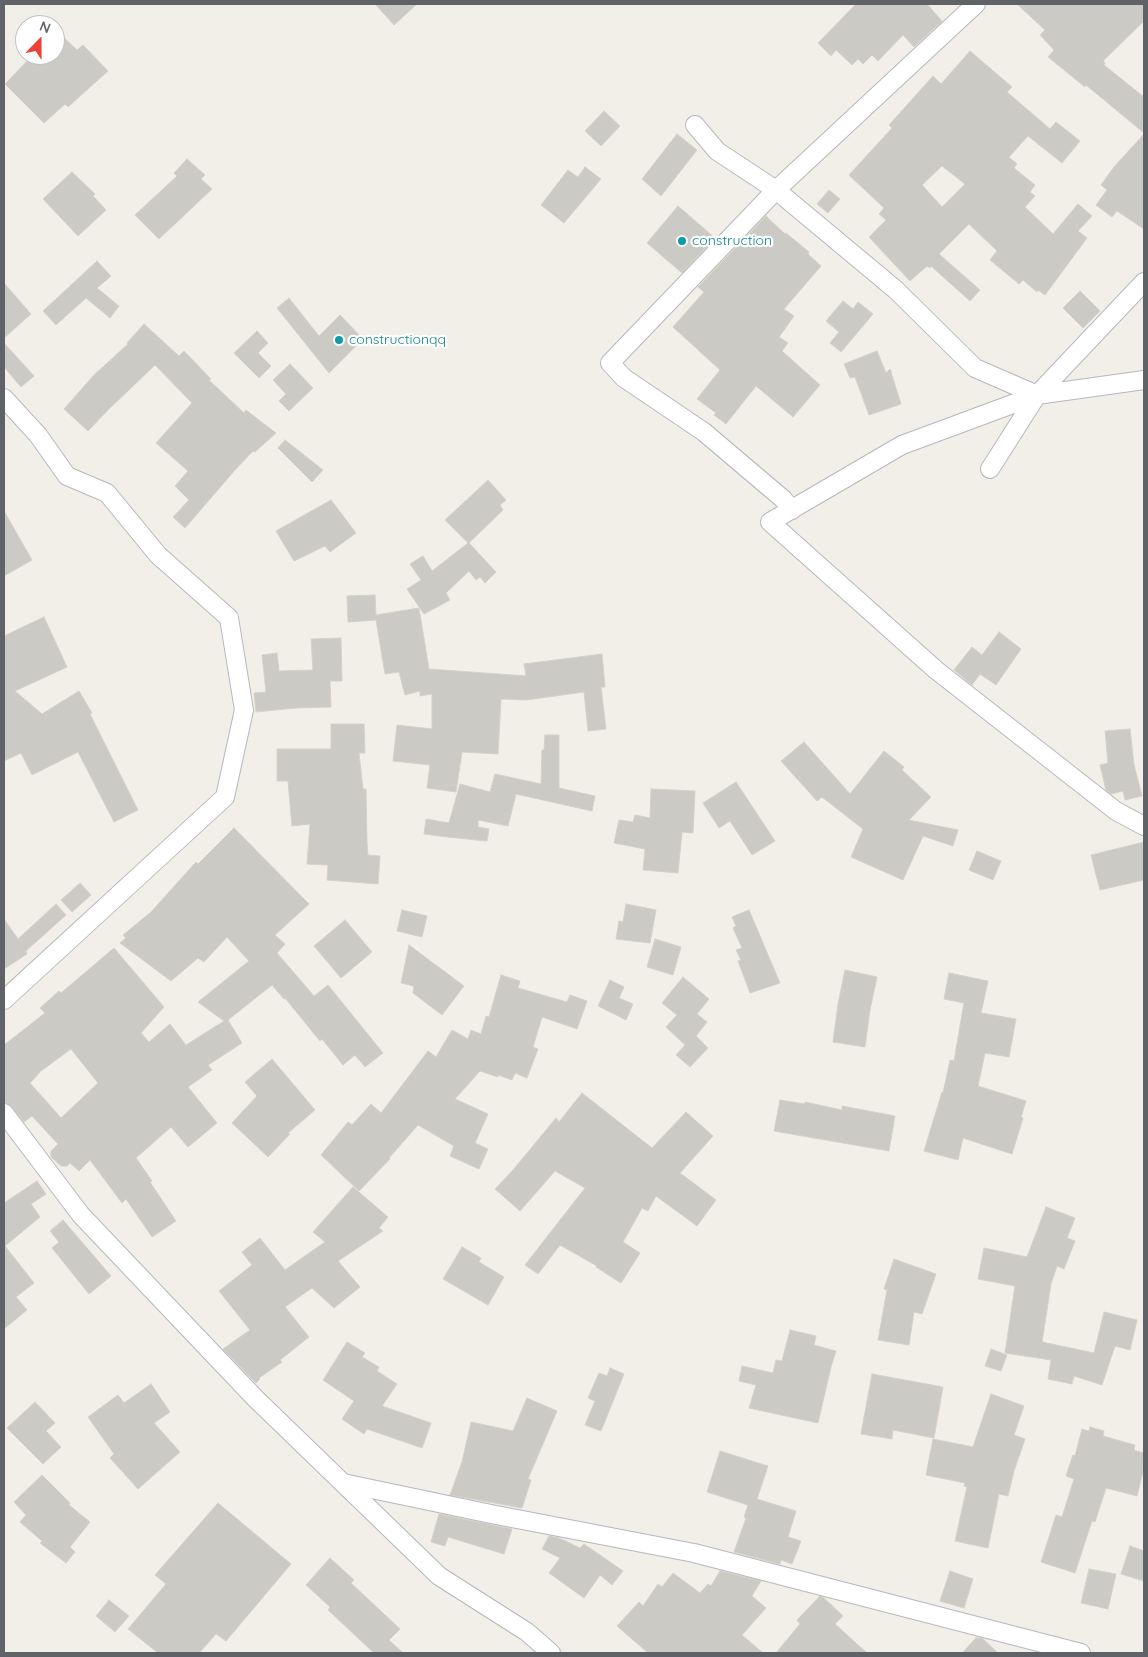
<!DOCTYPE html>
<html>
<head>
<meta charset="utf-8">
<style>
  body { margin:0 }
  #map { position:relative; width:1148px; height:1657px; overflow:hidden; background:#f1efe8; font-family:Quicksand,sans-serif }
  canvas { display:block }
  .frame { position:absolute; inset:0; border:5px solid #5f6368; pointer-events:none }
  .north { position:absolute; left:15px; top:15px; width:50px; height:50px; box-sizing:border-box; background:#fff; border:1px solid #bfc1c3; border-radius:50%; rotate:22deg; font-size:14px; font-weight:700; line-height:20px; text-align:center; color:#5f6368 }
  .north::after { content:''; display:block; margin:auto; width:18px; height:22px; background:#ea4335; clip-path:polygon(50% 0,100% 100%,50% 72%,0 100%) }
</style>
</head>
<body>
<div id="map">
<canvas width="1148" height="1657"></canvas>
<div class="frame"></div>
<div class="north">N</div>
</div>
<script>
const c = document.querySelector('canvas').getContext('2d');
c.lineJoin = 'round';
function paint(path, color) { c.fillStyle = color; c.fill(path, 'evenodd'); }
const poly = rows => new Path2D(rows.map(r => 'M' + r).join(''));
function trace(path, color, width, dash) { c.strokeStyle = color; c.lineWidth = width; c.lineCap = dash ? 'butt' : 'round'; c.setLineDash(dash || []); c.stroke(path); }
function drawText(font, color, halo, rows, align = 'center') {
  c.font = font + ' Quicksand,sans-serif'; c.lineWidth = 4.5; c.setLineDash([]); c.textBaseline = 'middle'; c.strokeStyle = halo; c.fillStyle = color; for (const [text, x, y, turn = 0] of rows) {
    c.save(); c.translate(x, y); c.rotate((+turn || 0) * Math.PI / 180); c.textAlign = isNaN(turn) ? turn : align; if (halo) c.strokeText(text, 0, 0); c.fillText(text, 0, 0); c.restore();
  }
}
const building = poly([
  [375,4,417,4,394,25,375,4],
  [856,4,927,4,942,21,914,47,903,35,878,61,872,55,863,64,858,59,852,65,836,50,831,56,818,43,856,4],
  [1017,4,1144,4,1144,21,1103,61,1105,63,1104,65,1144,97,1144,133,1086,85,1085,87,1048,57,1054,50,1040,35,1045,30,1017,4],
  [55,29,77,50,83,45,108,71,68,107,65,104,44,123,5,84,33,55,55,55,55,29],
  [970,51,1012,87,1007,92,1050,129,1056,122,1080,141,1062,163,1028,136,1009,157,1017,164,1014,168,1035,185,1030,192,1035,196,1025,207,1053,234,1078,204,1092,216,1078,231,1087,238,1045,295,1038,290,1037,292,1023,280,1019,284,990,260,997,251,969,224,939,254,980,290,970,301,931,266,930,268,927,266,910,281,869,237,886,220,879,214,884,208,849,175,892,128,889,125,933,76,941,84,970,51],
  [942,166,965,184,942,207,922,185,942,166],
  [604,111,620,126,601,146,585,131,604,111],
  [677,134,697,150,661,196,642,179,677,134],
  [1144,134,1144,229,1117,211,1112,217,1096,205,1107,190,1101,185,1114,167,1144,134],
  [187,159,205,175,201,179,212,189,159,239,135,215,177,176,174,173,187,159],
  [585,167,601,179,564,223,541,205,568,170,578,177,585,167],
  [72,172,95,194,93,196,106,210,78,236,43,199,72,172],
  [829,190,840,199,828,213,817,204,829,190],
  [678,206,715,238,682,273,647,243,678,206],
  [766,216,785,234,786,233,809,252,808,254,821,266,784,309,794,316,779,337,788,343,782,351,820,385,793,417,756,386,726,424,714,415,716,413,697,399,720,370,673,327,704,292,698,287,766,216],
  [97,261,111,276,97,288,119,306,110,318,86,298,56,325,43,311,97,261],
  [4,283,31,314,4,338,4,283],
  [1080,291,1100,311,1083,328,1063,308,1080,291],
  [289,298,319,336,340,315,363,339,329,373,277,308,289,298],
  [843,301,853,309,858,302,873,314,841,352,830,343,839,332,826,321,843,301],
  [144,324,179,356,184,351,211,379,209,380,244,413,246,410,276,433,255,452,253,451,235,470,185,528,173,517,189,500,175,486,188,471,156,443,192,403,155,365,107,411,88,431,64,409,94,375,128,344,127,343,144,324],
  [257,331,268,343,258,353,271,366,259,378,234,353,257,331],
  [4,343,34,376,21,387,4,367,4,343],
  [877,351,886,373,890,369,901,404,869,415,855,377,850,378,844,364,877,351],
  [290,364,313,388,289,411,279,401,286,394,273,380,290,364],
  [285,440,323,470,312,482,278,448,285,440],
  [488,480,506,500,500,505,503,510,469,543,496,572,485,583,480,577,476,580,469,571,446,593,450,600,424,614,407,589,421,580,410,564,423,556,432,571,468,543,445,520,488,480],
  [331,500,356,533,330,552,325,546,294,561,276,531,331,500],
  [4,511,32,560,4,576,4,511],
  [375,595,376,615,419,608,429,669,526,676,524,664,602,654,605,687,601,687,606,729,588,731,584,692,526,700,501,699,498,754,462,752,456,792,427,788,430,765,393,761,397,725,432,729,432,694,420,696,420,691,405,695,399,672,385,674,376,620,348,622,347,596,375,595],
  [44,617,67,667,15,691,42,714,79,691,92,713,90,714,138,810,114,822,78,752,32,775,21,753,4,761,4,636,44,617],
  [999,632,1021,649,996,685,980,674,972,685,954,670,972,647,982,655,999,632],
  [341,638,342,681,330,681,331,707,296,708,256,712,254,693,266,692,262,655,277,653,279,671,313,670,311,639,341,638],
  [331,724,364,724,365,753,359,753,363,789,366,789,367,843,368,855,380,856,378,884,327,880,328,865,307,864,310,824,292,826,288,781,277,781,277,749,331,749,331,724],
  [1130,729,1134,765,1142,796,1125,800,1123,791,1111,794,1106,790,1100,765,1108,763,1105,731,1130,729],
  [545,735,559,735,559,788,595,796,592,811,516,794,508,826,478,820,478,827,489,829,487,841,447,837,424,834,426,819,449,823,460,784,490,792,495,774,541,784,542,750,544,750,545,735],
  [804,742,850,794,884,751,904,767,902,770,931,797,909,820,958,830,953,846,923,836,903,880,851,857,863,829,822,797,817,801,781,761,804,742],
  [736,782,775,841,752,855,730,821,719,828,703,803,736,782],
  [651,789,695,791,693,833,682,832,678,873,643,870,645,849,614,843,619,820,633,822,635,815,650,818,651,789],
  [234,828,309,904,275,935,285,944,277,953,314,996,328,985,383,1053,365,1067,355,1055,343,1065,322,1039,320,1041,285,998,284,999,272,985,228,1020,242,1043,208,1065,212,1070,188,1087,217,1123,188,1147,171,1127,136,1158,152,1181,150,1182,176,1221,152,1237,126,1199,122,1203,90,1160,79,1171,70,1163,67,1166,61,1166,51,1157,51,1151,58,1144,32,1116,24,1122,12,1107,4,1101,4,1045,45,1013,40,1008,59,991,61,993,114,948,164,1007,141,1033,149,1042,170,1024,186,1045,224,1021,198,1002,249,961,227,937,204,962,198,958,171,981,120,943,126,938,123,935,151,912,196,862,198,864,234,828],
  [71,1049,98,1083,61,1118,30,1083,41,1071,71,1049],
  [1144,842,1144,880,1100,890,1091,855,1144,842],
  [977,851,1001,861,993,880,969,870,977,851],
  [80,883,91,895,72,912,61,900,80,883],
  [56,904,66,915,26,951,27,954,4,969,4,919,18,939,56,904],
  [626,904,656,910,650,943,616,939,619,921,623,922,626,904],
  [402,910,427,916,422,937,397,931,402,910],
  [749,910,780,983,750,993,738,961,741,960,736,950,742,948,733,928,736,926,732,917,749,910],
  [345,920,372,952,341,978,314,946,345,920],
  [655,939,681,947,673,975,647,967,655,939],
  [409,945,464,986,442,1015,413,993,414,986,401,983,409,945],
  [845,970,877,977,870,1010,865,1047,833,1042,838,1004,845,970],
  [949,973,988,981,981,1013,1016,1019,1009,1057,985,1053,978,1086,1026,1101,1021,1117,1023,1118,1012,1154,963,1138,958,1160,924,1151,942,1092,943,1093,950,1060,954,1061,964,1003,944,999,949,973],
  [501,975,520,981,518,988,567,1002,570,995,587,1001,577,1029,542,1017,533,1047,538,1049,527,1078,515,1073,512,1080,498,1075,498,1077,480,1071,455,1099,488,1114,475,1143,488,1149,479,1169,450,1156,454,1146,418,1125,389,1158,390,1159,359,1191,321,1155,348,1122,352,1125,371,1104,381,1113,428,1051,436,1057,452,1030,468,1039,471,1030,481,1034,486,1016,489,1017,501,975],
  [683,977,709,999,697,1014,707,1022,696,1036,708,1048,690,1067,676,1055,685,1045,666,1027,677,1015,662,1003,683,977],
  [610,980,624,987,619,998,633,1004,626,1020,598,1006,610,980],
  [272,1059,315,1110,288,1133,290,1134,268,1157,232,1123,257,1096,245,1082,272,1059],
  [582,1093,652,1148,686,1112,713,1136,680,1173,716,1200,697,1226,656,1196,648,1211,642,1208,623,1242,640,1253,621,1283,596,1267,597,1266,560,1245,538,1274,525,1265,585,1188,555,1171,520,1211,495,1189,513,1170,556,1118,559,1122,582,1093],
  [780,1100,805,1104,805,1102,842,1110,842,1106,895,1116,889,1151,774,1131,780,1100],
  [37,1181,46,1194,31,1204,40,1217,5,1246,34,1283,16,1297,27,1310,4,1329,4,1203,37,1181],
  [353,1187,388,1217,379,1228,383,1231,338,1261,360,1287,334,1308,312,1288,285,1307,309,1337,280,1360,282,1362,259,1378,260,1379,256,1383,223,1349,250,1330,219,1291,252,1265,242,1252,260,1238,285,1270,325,1242,313,1232,353,1187],
  [1046,1207,1075,1218,1067,1238,1075,1241,1064,1269,1057,1266,1051,1284,1042,1342,1094,1353,1104,1312,1137,1320,1130,1350,1115,1346,1102,1385,1074,1376,1072,1384,1048,1379,1051,1360,1005,1353,1015,1286,978,1279,984,1248,1027,1257,1046,1207],
  [63,1220,111,1276,89,1294,52,1248,59,1242,50,1231,63,1220],
  [462,1247,481,1258,479,1262,504,1277,488,1305,443,1279,462,1247],
  [894,1259,936,1274,922,1314,914,1312,909,1345,878,1340,887,1290,884,1289,894,1259],
  [790,1330,816,1336,814,1345,836,1351,831,1367,818,1423,749,1408,756,1385,739,1381,742,1366,773,1373,776,1360,782,1361,790,1330],
  [347,1342,365,1353,362,1357,379,1367,377,1371,397,1384,382,1406,431,1423,422,1448,367,1429,364,1434,342,1419,354,1401,323,1380,347,1342],
  [991,1349,1007,1355,1001,1371,985,1366,991,1349],
  [610,1368,624,1374,601,1431,585,1425,595,1401,588,1398,599,1373,607,1376,610,1368],
  [872,1374,943,1387,934,1438,893,1430,892,1439,861,1434,872,1374],
  [151,1384,170,1412,154,1423,180,1452,138,1489,110,1458,114,1454,88,1417,118,1395,124,1403,151,1384],
  [991,1394,1024,1406,1014,1435,1025,1439,1014,1471,1008,1496,999,1494,988,1548,955,1541,967,1487,964,1486,965,1483,926,1475,933,1439,973,1447,991,1394],
  [527,1398,557,1411,528,1479,531,1480,522,1508,450,1495,462,1462,471,1422,513,1431,527,1398],
  [35,1402,55,1423,46,1431,61,1447,43,1464,7,1428,35,1402],
  [1090,1427,1104,1431,1103,1436,1135,1445,1134,1450,1144,1453,1144,1467,1137,1496,1106,1488,1095,1522,1092,1521,1075,1573,1041,1562,1056,1515,1062,1517,1074,1479,1066,1476,1073,1455,1075,1456,1082,1429,1089,1431,1090,1427],
  [720,1451,768,1466,757,1499,796,1511,788,1537,801,1541,792,1564,781,1560,780,1564,734,1552,746,1518,744,1517,748,1505,707,1492,720,1451],
  [42,1475,70,1503,69,1505,90,1522,70,1547,75,1552,66,1563,40,1543,42,1541,20,1522,26,1515,14,1502,42,1475],
  [218,1503,291,1564,226,1641,216,1634,199,1653,158,1653,128,1629,166,1584,155,1575,218,1503],
  [439,1514,512,1529,504,1554,448,1537,445,1546,431,1542,439,1514],
  [549,1536,559,1538,580,1548,584,1544,623,1571,612,1585,600,1575,584,1598,549,1573,560,1558,542,1549,549,1536],
  [1130,1546,1144,1551,1144,1581,1121,1574,1130,1546],
  [330,1558,354,1580,351,1583,400,1629,389,1640,403,1653,374,1653,328,1610,330,1607,306,1585,330,1558],
  [1089,1569,1116,1574,1108,1609,1081,1603,1089,1569],
  [720,1571,761,1581,752,1596,766,1608,742,1635,763,1653,648,1653,617,1626,639,1602,643,1606,658,1584,662,1587,673,1573,700,1593,708,1584,711,1586,720,1571],
  [950,1571,973,1579,964,1608,940,1601,950,1571],
  [820,1596,824,1598,843,1616,835,1624,867,1653,776,1653,800,1624,797,1620,820,1596],
  [109,1600,129,1616,115,1632,96,1616,109,1600],
  [976,1638,982,1638,998,1653,962,1653,976,1638]
]);
const minor = poly([
  [695,125,717,151,776,190,896,290,975,368,1037,395],
  [1144,380,1037,395,902,445,770,522,936,670,1116,811,1144,826],
  [4,398,38,435,67,476,107,493,158,555,229,618,244,710,225,797,4,1000],
  [990,469,1037,395,1144,282],
  [792,510,783,499,704,432,624,378,610,363,776,190,976,4],
  [4,1113,81,1215,255,1398,439,1576,527,1632,551,1653],
  [343,1483,491,1514,694,1553,1081,1653]
]);
const markers = [
  [682,241,5,"#0f9aa8"],
  [339,340,5,"#0f9aa8"]
];
const cultureNames = [
  ["construction",692,241],
  ["constructionqq",349,340]
];
paint(building, '#cccac5');
trace(building, '#d6d1c6', 1);
trace(minor, '#b5b8bc', 20);
trace(minor, '#fff', 18);
for (const [x, y, r, color] of markers) { const dot = new Path2D(); dot.arc(x, y, r, 0, 2 * Math.PI); c.fillStyle = color; c.fill(dot); trace(dot, '#fff', 2); }
drawText('14px', '#0d838f', '#fff', cultureNames, 'left');
</script>
</body>
</html>
